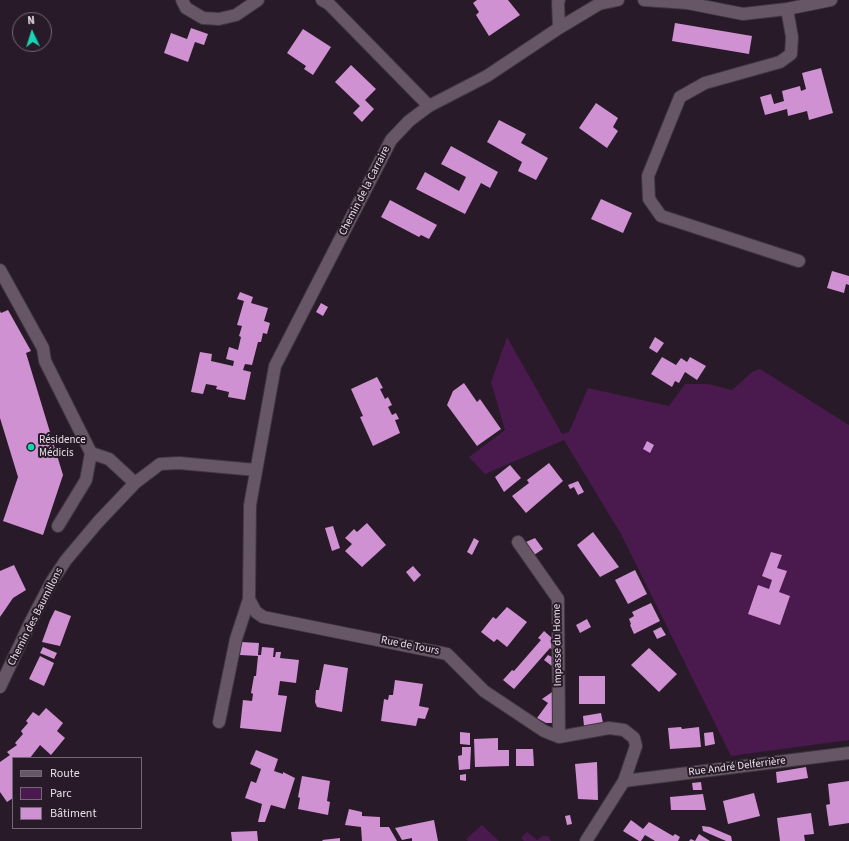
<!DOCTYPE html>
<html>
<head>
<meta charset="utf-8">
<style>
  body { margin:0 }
  #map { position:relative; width:849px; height:841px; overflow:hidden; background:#281a28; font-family:"Source Sans 3",sans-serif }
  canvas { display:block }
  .legend { position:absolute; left:12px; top:757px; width:130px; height:72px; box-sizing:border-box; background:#281a28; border:1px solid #746875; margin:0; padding:5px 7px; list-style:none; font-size:12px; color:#e7dee8 }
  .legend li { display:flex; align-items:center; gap:8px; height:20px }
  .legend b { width:20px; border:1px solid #746875 }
  .north { position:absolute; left:12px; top:12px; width:40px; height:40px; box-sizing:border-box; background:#281a28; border:1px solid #746875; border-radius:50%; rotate:356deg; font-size:11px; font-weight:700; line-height:16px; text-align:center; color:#e7dee8 }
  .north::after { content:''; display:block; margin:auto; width:14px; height:18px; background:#17d5b3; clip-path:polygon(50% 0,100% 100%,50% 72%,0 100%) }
</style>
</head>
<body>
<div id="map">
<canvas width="849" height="841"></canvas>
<ul class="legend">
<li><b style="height:5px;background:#665666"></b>Route</li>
<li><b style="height:11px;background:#4a194e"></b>Parc</li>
<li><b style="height:11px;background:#cf91d2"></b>Bâtiment</li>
</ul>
<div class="north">N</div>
</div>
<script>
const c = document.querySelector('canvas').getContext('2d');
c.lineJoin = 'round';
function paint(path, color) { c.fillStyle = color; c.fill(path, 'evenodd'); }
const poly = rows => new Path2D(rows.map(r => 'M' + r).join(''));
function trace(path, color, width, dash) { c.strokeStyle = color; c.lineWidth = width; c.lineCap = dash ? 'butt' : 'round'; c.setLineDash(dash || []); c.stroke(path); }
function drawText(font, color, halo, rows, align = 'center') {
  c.font = font + ' "Source Sans 3",sans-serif'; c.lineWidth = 4; c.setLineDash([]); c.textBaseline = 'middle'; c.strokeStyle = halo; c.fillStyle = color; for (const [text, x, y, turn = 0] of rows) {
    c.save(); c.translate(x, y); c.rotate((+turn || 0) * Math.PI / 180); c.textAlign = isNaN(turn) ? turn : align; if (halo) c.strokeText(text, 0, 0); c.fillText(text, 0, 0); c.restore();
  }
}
const green = poly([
  [507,337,562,434,569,432,588,388,669,406,685,384,708,384,732,390,752,372,760,369,849,425,849,740,731,756,621,534,564,440,485,474,469,457,505,430,491,382],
  [482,825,499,841,468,841,466,839],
  [527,832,537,840,542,836,548,836,551,841,524,841,521,838]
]);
const building = poly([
  [477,0,508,0,520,15,489,36,476,15,479,12,473,3],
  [675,23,752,36,749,54,672,41],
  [191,28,208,34,204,45,195,42,188,62,164,53,171,33,187,39],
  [303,29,331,47,313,75,304,69,306,66,287,53],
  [351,65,376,89,365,100,374,109,362,122,353,113,360,106,335,82],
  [821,68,833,113,809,120,807,111,788,116,787,109,765,115,760,97,771,94,774,104,784,101,782,91,800,86,801,91,806,89,802,73],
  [596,103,618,118,613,127,618,131,607,148,579,128],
  [499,120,526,134,521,143,548,158,536,180,518,171,522,162,487,142],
  [451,146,498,172,490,188,481,183,465,214,416,189,425,172,459,191,466,177,441,164],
  [601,199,632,213,623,233,591,219],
  [390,200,437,225,429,239,421,235,419,237,381,217],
  [832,271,849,276,849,285,846,284,844,293,827,288],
  [240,292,253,297,251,303,268,308,264,321,270,323,267,334,263,333,261,342,258,342,252,365,245,364,243,370,251,372,245,400,228,397,229,392,216,389,217,386,206,384,203,394,191,392,200,352,212,354,211,361,233,366,234,361,226,359,229,347,238,350,241,337,239,336,242,326,237,325,244,301,237,299],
  [321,303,328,307,323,316,316,312],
  [8,310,31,351,26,353,63,475,43,535,3,521,18,477,0,418,0,311,1,313],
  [655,337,664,343,657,353,649,348],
  [662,357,676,365,681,358,687,362,690,357,706,366,697,380,685,372,679,383,675,381,672,387,651,374],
  [377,377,383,388,380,389,385,399,388,397,392,405,388,407,392,415,396,413,399,419,395,420,400,433,373,446,360,417,363,416,351,389],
  [464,383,477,402,480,399,501,429,477,446,447,405,453,391],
  [647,441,654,445,650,453,643,449],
  [549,463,563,481,526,513,512,496,529,483,527,480],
  [510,465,521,478,504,492,495,477],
  [578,481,584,492,578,495,574,487,570,489,568,485],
  [367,523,386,545,362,567,345,551,352,544,345,538,354,529,357,532],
  [333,526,340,548,332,551,325,528],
  [593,532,619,567,600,577,577,545],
  [474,538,479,541,472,555,467,552],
  [535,538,543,549,534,555,526,542],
  [771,552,782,555,777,568,787,571,779,592,790,596,780,625,748,614,758,585,769,589,772,580,762,576],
  [14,565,26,590,13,598,0,617,0,571],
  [413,566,421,575,414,582,406,572],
  [635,570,647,594,628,604,615,580],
  [651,603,660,621,634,634,630,625,631,624,629,619,634,616,632,612],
  [507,607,527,622,507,647,497,639,494,642,481,632,493,617,496,619],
  [55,610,71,616,60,646,42,642,50,620],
  [587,619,591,627,580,633,576,625],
  [661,627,666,635,657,639,653,631],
  [544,631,553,639,554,651,550,648,514,689,503,680,512,670,514,671,541,640,538,638],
  [241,642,259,643,258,655,261,655,262,647,274,648,273,657,275,657,276,652,281,652,280,658,299,660,296,683,280,681,278,695,287,696,281,732,240,728,243,700,252,701,253,694,251,693,254,676,256,676,258,656,240,655],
  [43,647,57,653,54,659,40,653],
  [649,648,677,674,659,692,631,665],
  [548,655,552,657,552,666,544,660],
  [40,656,54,663,44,686,29,679],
  [324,664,348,668,342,712,317,707,315,702,316,690,319,690],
  [579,676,605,676,605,704,579,704],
  [395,680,423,684,419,706,429,708,425,719,418,718,416,726,381,721,384,699,388,700,389,695,393,695],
  [555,690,556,719,552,723,546,723,537,718,548,703,542,699],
  [46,708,63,723,57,731,65,738,51,755,40,745,30,758,13,758,13,798,7,802,0,792,0,762,10,755,7,752,17,745,15,743,23,734,21,731,28,723,26,721,33,712,39,716],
  [601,713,603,723,584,726,583,716],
  [681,727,682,729,699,727,701,747,670,749,668,728],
  [460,732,470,733,470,745,460,744],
  [713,732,715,744,705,746,704,733],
  [498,738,498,750,509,750,509,766,475,767,474,739],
  [462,747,471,747,470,769,459,770,458,756,462,755],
  [516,749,533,749,534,766,516,766],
  [256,750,278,759,274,771,283,774,283,772,295,778,285,809,271,805,265,822,258,822,262,804,245,798,251,781,256,783,261,769,250,764],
  [597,762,598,800,578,799,575,764],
  [806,767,808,778,777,783,776,772],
  [466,774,466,781,460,780,460,775],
  [302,776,330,781,327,801,330,802,328,815,298,809,300,798,298,797],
  [849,781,849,823,829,826,826,805,830,804,828,784],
  [701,782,702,790,693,790,692,783],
  [754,793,760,816,728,824,723,801],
  [703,794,706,810,671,810,670,797],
  [349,809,362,812,362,816,380,817,380,827,389,827,397,841,362,841,361,827,345,825],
  [811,813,814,834,804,835,805,841,780,841,777,818],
  [570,815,572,824,567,825,565,816],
  [434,820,438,841,412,841,412,838,402,840,395,828],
  [631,820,643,829,649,822,673,836,675,834,680,837,678,841,655,841,645,835,641,841,639,841,623,831],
  [702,826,710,827,731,836,732,841,726,841,703,831],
  [257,831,258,841,232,841,231,832],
  [699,834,710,841,689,841,691,839,695,841],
  [340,838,340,841,323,841,322,840]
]);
const minor = poly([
  [182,0,186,8,203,18,219,19,236,15,258,0],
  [322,0,329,4,429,106],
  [644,0,687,3,743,14,787,9,831,0],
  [787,9,792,37,791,54,780,62,705,83,680,97,648,176,649,199,661,216,799,261],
  [559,28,558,2,559,0],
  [0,270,43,348,45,361,91,453,109,459,135,483],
  [58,526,86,480,91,453],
  [518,542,558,599,559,737],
  [0,687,31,621,52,581,66,560,98,522,135,483,160,464,179,463,256,470],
  [219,722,236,639,249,599],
  [624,781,849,753],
  [586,841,624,781,636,746,634,738,624,730,609,728,559,737,544,731,484,691,447,654,263,617,256,612,249,599,250,505,275,366,391,140,409,121,429,106,487,76,559,28,599,4,618,0]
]);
const markers = [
  [31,447,4,"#17d5b3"]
];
const streetNames = [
  ["Chemin de la Carraire",365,191,-63],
  ["Chemin des Baumillons",36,617,-63],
  ["Impasse du Home",558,645,-91],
  ["Rue de Tours",410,646,11],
  ["Rue André Delferrière",737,767,-7]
];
const poiNames = [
  ["Résidence",39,441],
  ["Médicis",39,454]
];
paint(green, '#4a194e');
paint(building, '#cf91d2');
trace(minor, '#3f3540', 14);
trace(minor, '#665666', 12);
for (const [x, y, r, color] of markers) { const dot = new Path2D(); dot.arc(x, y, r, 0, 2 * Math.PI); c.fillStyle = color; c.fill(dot); trace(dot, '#281a28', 1.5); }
drawText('11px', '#e7dee8', '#281a28', streetNames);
drawText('11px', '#e7dee8', '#281a28', poiNames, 'left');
</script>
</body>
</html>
